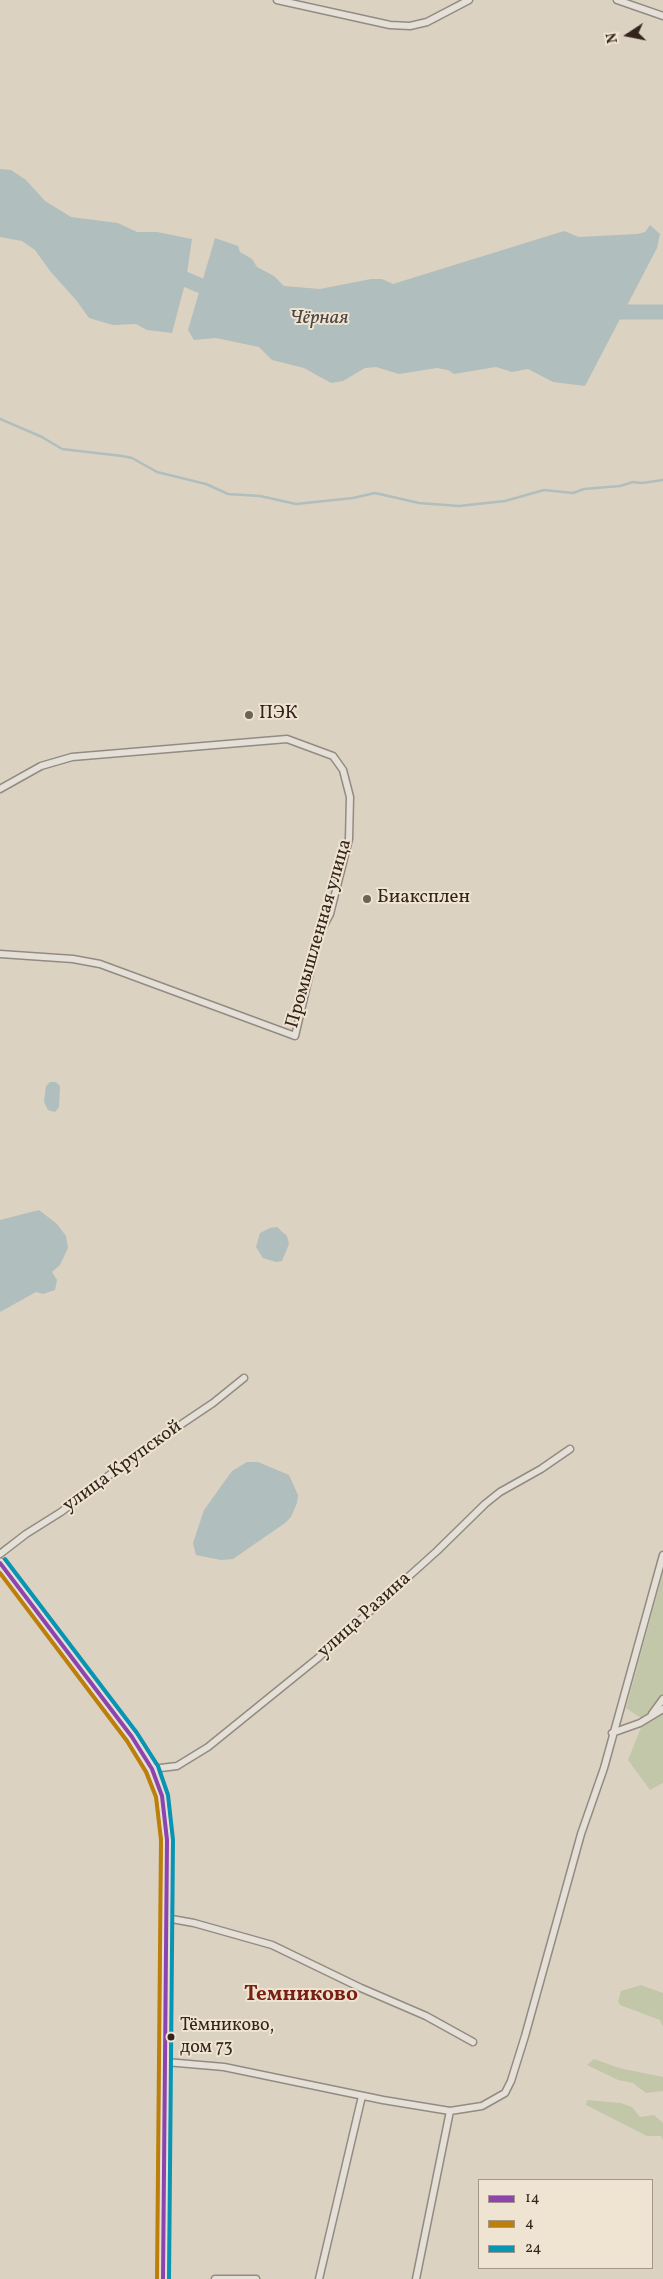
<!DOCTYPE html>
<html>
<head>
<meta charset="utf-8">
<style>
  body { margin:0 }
  #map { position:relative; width:663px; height:2279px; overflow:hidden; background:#dcd2c2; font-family:Vollkorn,serif }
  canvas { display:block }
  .legend { position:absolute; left:478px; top:2179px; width:175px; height:90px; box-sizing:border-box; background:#efe4d1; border:1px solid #a49789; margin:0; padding:6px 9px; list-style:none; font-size:15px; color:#33241d }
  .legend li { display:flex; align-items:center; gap:10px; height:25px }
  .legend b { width:25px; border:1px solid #a49789 }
  .north { position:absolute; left:603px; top:10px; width:50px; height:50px; -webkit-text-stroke:4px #efe4d1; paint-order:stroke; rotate:259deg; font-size:14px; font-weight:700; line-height:20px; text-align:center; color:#33241d }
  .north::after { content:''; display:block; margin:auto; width:18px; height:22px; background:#33241d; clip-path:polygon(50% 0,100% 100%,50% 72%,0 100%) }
</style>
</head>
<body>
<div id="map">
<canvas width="663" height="2279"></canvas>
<ul class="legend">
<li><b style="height:6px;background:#8e44ad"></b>14</li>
<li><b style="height:6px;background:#bc7f09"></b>4</li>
<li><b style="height:6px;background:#0895b3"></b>24</li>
</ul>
<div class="north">N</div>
</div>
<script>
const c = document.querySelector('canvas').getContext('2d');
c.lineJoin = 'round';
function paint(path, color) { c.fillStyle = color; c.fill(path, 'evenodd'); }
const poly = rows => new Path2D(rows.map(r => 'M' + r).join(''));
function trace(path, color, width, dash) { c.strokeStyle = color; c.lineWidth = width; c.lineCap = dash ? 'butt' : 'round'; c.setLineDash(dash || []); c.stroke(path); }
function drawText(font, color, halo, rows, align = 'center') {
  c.font = font + ' Vollkorn,serif'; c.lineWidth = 4; c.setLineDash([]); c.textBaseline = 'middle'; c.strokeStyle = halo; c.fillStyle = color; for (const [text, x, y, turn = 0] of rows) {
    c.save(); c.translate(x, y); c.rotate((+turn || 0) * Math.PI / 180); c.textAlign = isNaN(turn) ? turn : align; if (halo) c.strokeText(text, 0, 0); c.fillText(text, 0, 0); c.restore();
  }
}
const green = poly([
  [663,1572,663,1783,650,1790,628,1760,644,1720,626,1708],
  [641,1985,663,1993,663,2027,660,2020,620,2005,618,2001,621,1991],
  [594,2059,619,2068,663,2077,663,2091,646,2093,633,2083,618,2080,587,2065],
  [587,2100,621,2103,632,2107,640,2117,654,2115,663,2123,663,2140,661,2136,647,2136,586,2105]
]);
const water = poly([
  [0,169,11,170,26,180,45,201,71,217,118,223,137,232,157,232,192,239,186,280,172,333,147,330,136,324,113,325,89,318,76,300,50,271,35,250,22,241,0,237],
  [650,225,660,234,657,248,585,386,553,382,528,369,512,372,496,367,454,374,448,370,437,368,399,374,376,367,365,368,343,381,331,383,304,368,272,360,259,347,216,338,194,340,188,330,215,238,238,246,240,252,252,259,257,267,274,276,284,286,320,289,371,279,382,279,393,284,564,231,579,237,637,234,645,232],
  [50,1082,56,1082,60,1086,59,1107,55,1112,48,1110,44,1102,46,1086],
  [39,1210,57,1224,66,1236,68,1248,60,1265,52,1272,57,1280,55,1290,43,1294,36,1292,0,1312,0,1220],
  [277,1227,287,1236,289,1244,282,1261,276,1262,263,1258,256,1247,260,1233,270,1228],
  [247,1462,258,1462,289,1475,298,1495,297,1503,291,1517,285,1523,233,1559,221,1560,196,1555,193,1543,204,1510,232,1471]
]);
const stream = poly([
  [0,419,42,437,62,449,122,456,132,458,157,472,206,484,228,494,260,496,296,504,353,498,375,493,419,503,459,506,505,501,544,490,573,493,584,489,620,486,633,482,642,483,663,480]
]);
const river = poly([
  [168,272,218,293],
  [605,312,663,312]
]);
const minor = poly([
  [277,0,390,25,410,26,427,22,469,0],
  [617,0,663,16],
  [0,789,41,766,72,757,287,739,333,756,343,770,350,797,349,839,330,914,319,934,295,1036,100,964,73,959,0,954],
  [0,1554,26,1534,61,1512,137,1454,213,1403,244,1378],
  [652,1714,663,1699],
  [612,1733,640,1723,663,1709],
  [152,1769,177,1766,208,1747,318,1658,437,1551,485,1504,500,1492,541,1469,570,1449],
  [166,1918,194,1923,272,1945,361,1988,426,2016,473,2042],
  [166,2062,224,2067,383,2100,450,2111,482,2106,505,2093,511,2081,525,2036,581,1834,604,1768,663,1555],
  [215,2279,256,2279],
  [319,2279,362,2096],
  [416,2279,450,2111]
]);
const tertiary = poly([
  [0,1563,132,1737,152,1769,162,1796,167,1840,163,2279]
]);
const bus1 = poly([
  [0,1563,132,1737,152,1769,162,1796,167,1840,163,2279]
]);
const bus2 = poly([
  [0,1573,127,1741,146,1772,156,1797,161,1840,157,2279]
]);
const bus3 = poly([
  [5,1559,137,1733,158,1766,168,1795,173,1840,169,2279]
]);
const markers = [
  [249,715,5,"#6e6157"],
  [367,899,5,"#6e6157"],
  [171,2037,4.5,"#33241d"]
];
const busNames = [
  ["Тёмниково,",180,2027],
  ["дом 73",180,2049]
];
const poiNames = [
  ["ПЭК",259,715],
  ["Биаксплен",377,899]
];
const streetNames = [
  ["Промышленная улица",320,934,-74],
  ["улица Крупской",123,1467,-36],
  ["улица Разина",365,1616,-42]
];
const waterNames = [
  ["Чёрная",319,319]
];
const quarterNames = [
  ["Темниково",301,1996]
];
paint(green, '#c3c7a9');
paint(water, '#b0bebd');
trace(stream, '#b0bebd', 2.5);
trace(river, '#b0bebd', 15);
trace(minor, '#938b82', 9);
trace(tertiary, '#938b82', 11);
trace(minor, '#e4dfd7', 6);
trace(tertiary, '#e4dfd7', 9);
trace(bus1, '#8e44ad', 4);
trace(bus2, '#bc7f09', 4);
trace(bus3, '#0895b3', 4);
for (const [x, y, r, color] of markers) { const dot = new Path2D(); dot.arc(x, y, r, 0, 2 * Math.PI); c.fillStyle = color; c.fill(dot); trace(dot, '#efe4d1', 2); }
drawText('18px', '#33241d', '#efe4d1', busNames, 'left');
drawText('19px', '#33241d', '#efe4d1', poiNames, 'left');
drawText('19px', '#33241d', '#efe4d1', streetNames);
drawText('italic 20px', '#4e4844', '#efe4d1', waterNames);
drawText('bold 21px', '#7a1f14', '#efe4d1', quarterNames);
</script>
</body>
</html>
